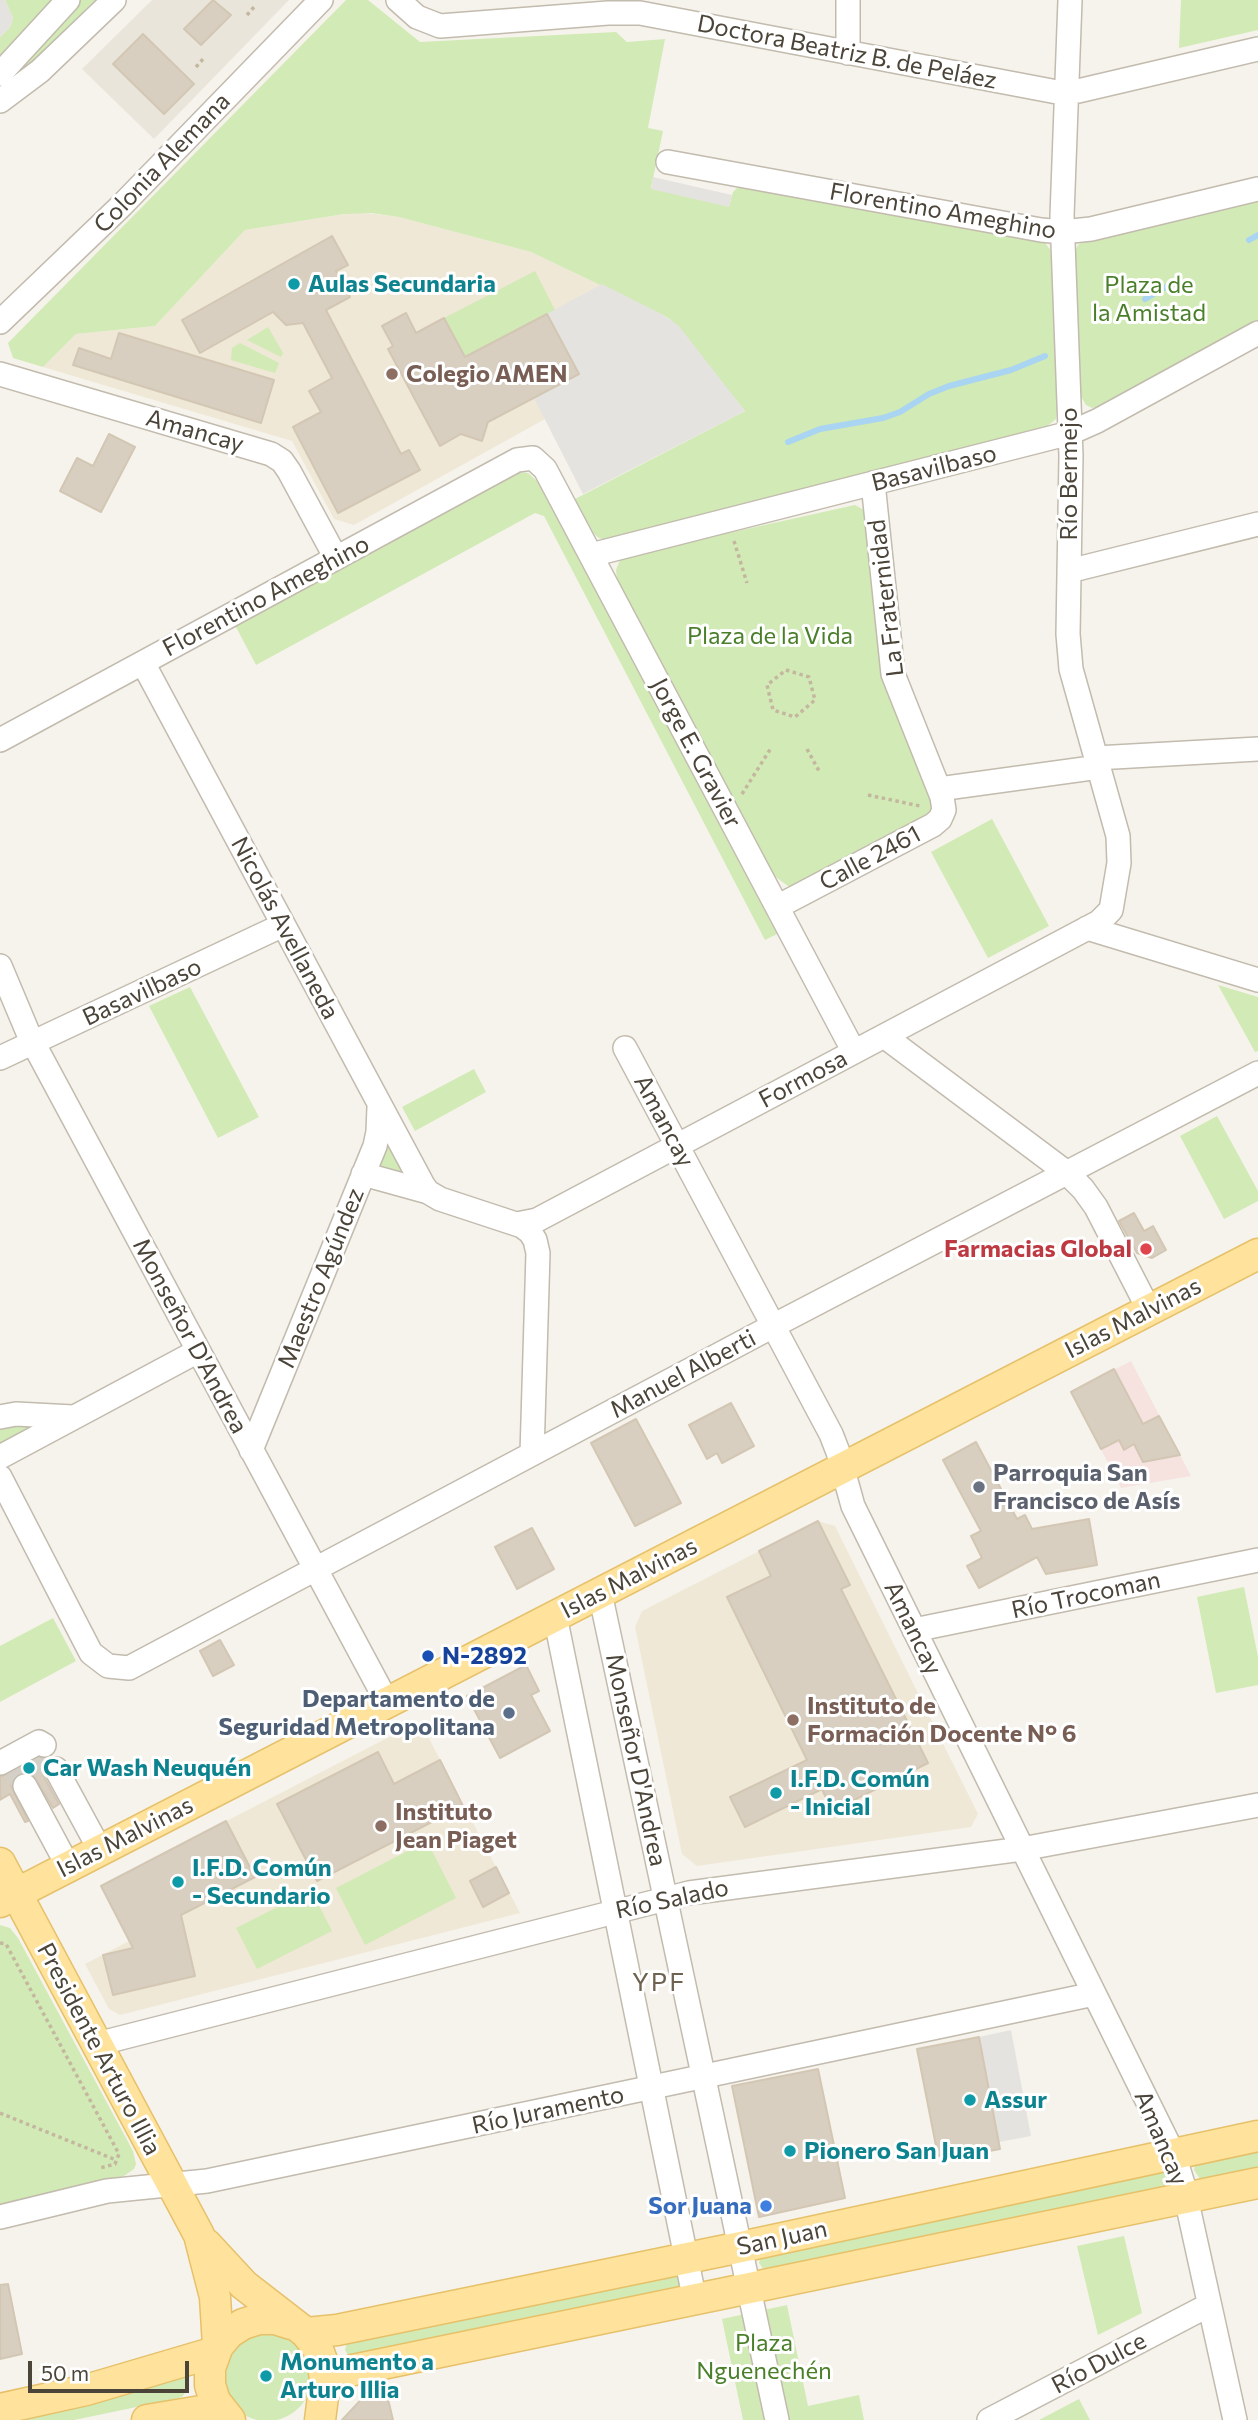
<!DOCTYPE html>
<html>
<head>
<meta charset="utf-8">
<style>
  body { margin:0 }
  #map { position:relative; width:1258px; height:2420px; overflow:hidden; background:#f6f3ec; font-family:Commissioner,sans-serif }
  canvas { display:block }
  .scale { position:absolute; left:28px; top:2361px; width:161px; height:32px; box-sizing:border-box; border:4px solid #4b4439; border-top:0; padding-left:9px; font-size:21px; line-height:24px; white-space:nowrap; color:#4b4439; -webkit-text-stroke:5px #fff; paint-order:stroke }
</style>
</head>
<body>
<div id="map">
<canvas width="1258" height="2420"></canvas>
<div class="scale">50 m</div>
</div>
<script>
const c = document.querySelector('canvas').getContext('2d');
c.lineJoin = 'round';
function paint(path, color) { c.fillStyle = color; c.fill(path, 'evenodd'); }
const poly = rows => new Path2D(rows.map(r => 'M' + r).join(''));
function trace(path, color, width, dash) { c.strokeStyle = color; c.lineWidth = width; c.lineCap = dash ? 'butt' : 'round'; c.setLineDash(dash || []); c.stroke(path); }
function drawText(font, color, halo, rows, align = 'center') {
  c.font = font + ' Commissioner,sans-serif'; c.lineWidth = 6; c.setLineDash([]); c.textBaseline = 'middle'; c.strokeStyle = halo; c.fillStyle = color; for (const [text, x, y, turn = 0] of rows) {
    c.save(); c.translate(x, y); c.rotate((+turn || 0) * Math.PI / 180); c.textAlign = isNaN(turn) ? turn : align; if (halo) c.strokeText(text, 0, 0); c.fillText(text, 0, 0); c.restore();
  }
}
const residential = poly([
  [152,0,289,0,154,139,82,69]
]);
const education = poly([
  [357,212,399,217,531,252,663,315,583,494,545,419,354,525,334,519,292,441,43,367,76,334,155,326,245,230],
  [818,1521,835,1526,978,1814,971,1827,697,1866,682,1854,635,1627,642,1611],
  [420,1721,520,1913,120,2015,109,2009,85,1964,129,1941,101,1886]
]);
const medical = poly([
  [1131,1361,1191,1476,1121,1488,1071,1392]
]);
const green = poly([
  [5,0,58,0,0,63,0,37,10,27,13,18],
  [76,0,99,0,50,47,10,80],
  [346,0,368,0,420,42,616,32,627,42,665,39,648,128,663,131,651,188,729,206,733,192,739,186,1036,239,1045,243,1052,252,1054,261,1057,411,1056,419,1046,427,605,540,599,538,594,534,575,499,745,411,671,320,663,315,531,252,399,217,371,213,344,214,245,230,155,326,76,334,43,367,13,358,8,343],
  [1181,0,1258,0,1258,30,1179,48],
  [1258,199,1258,321,1100,406,1092,408,1086,405,1079,393,1075,251,1078,245,1083,240],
  [535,271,555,310,465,357,444,318],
  [268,327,283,353,281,357,247,340],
  [240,343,279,363,275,373,231,360,232,348],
  [519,472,528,473,539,483,777,934,765,940,544,516,535,513,256,665,235,625],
  [855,505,864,510,935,801,933,813,797,886,788,886,773,875,617,579,616,570,620,560,629,555],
  [992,819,1049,926,988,958,931,852],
  [1218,985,1258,997,1258,1051,1255,1052],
  [190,987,259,1117,218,1138,149,1006],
  [474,1069,486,1092,415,1131,402,1107],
  [1217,1116,1258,1191,1258,1201,1224,1219,1180,1136],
  [387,1142,405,1176,378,1168],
  [0,1424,28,1425,29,1427,0,1444],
  [1244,1587,1258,1657,1258,1685,1216,1693,1197,1597],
  [53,1618,76,1661,0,1702,0,1646],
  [427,1841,456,1898,365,1945,336,1888],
  [311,1890,332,1931,257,1969,236,1928],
  [0,1925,10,1928,18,1938,133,2151,136,2164,134,2169,124,2176,0,2209],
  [1258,2146,1258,2169,1204,2181,1200,2179,1194,2170,1196,2161],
  [1162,2169,1167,2178,1165,2188,765,2271,759,2263,761,2255],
  [1124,2236,1142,2313,1098,2335,1077,2246],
  [674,2273,680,2282,678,2292,349,2357,345,2350,347,2342],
  [787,2305,808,2406,859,2395,864,2420,743,2420,722,2319],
  '222 2376a45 45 0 1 1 90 0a45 45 0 1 1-90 0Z',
  [184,2375,189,2383,188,2389,182,2397,175,2399,74,2420,0,2420],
  [1079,2399,1090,2420,1039,2420]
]);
const parking = poly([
  [0,0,5,0,13,18,10,27,0,37],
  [653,177,732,195,729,207,651,189],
  [602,284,663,315,679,326,745,411,583,494,534,398,579,374,547,314],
  [1011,2030,1031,2136,999,2142,979,2037]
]);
const stream = poly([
  [1249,240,1258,235],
  [1145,299,1178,280],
  [788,442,820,429,883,418,900,412,929,394,949,386,1011,370,1045,356]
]);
const building = poly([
  [213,0,231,15,201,45,184,29,213,0],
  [143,34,194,84,164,114,113,64,143,34],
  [332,236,348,265,336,271,350,297,326,310,401,454,409,450,420,470,338,513,293,427,321,412,309,391,332,378,303,323,286,325,273,312,200,353,182,320,332,236],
  [406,313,416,333,444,318,465,357,547,314,579,374,488,422,482,441,461,434,440,446,388,349,393,346,382,326,406,313],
  [119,333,274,380,261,423,73,365,79,348,111,359,119,333],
  [109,434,135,447,101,512,60,491,77,458,93,466,109,434],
  [1134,1213,1144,1231,1153,1226,1166,1250,1152,1258,1137,1253,1119,1221,1134,1213],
  [1114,1369,1143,1424,1159,1416,1180,1455,1143,1462,1134,1444,1124,1450,1119,1440,1101,1449,1071,1392,1114,1369],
  [731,1403,754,1446,722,1463,717,1453,707,1459,689,1425,731,1403],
  [636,1419,681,1503,635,1526,591,1443,636,1419],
  [976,1442,1017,1519,1025,1515,1032,1529,1089,1519,1097,1565,1046,1574,1037,1557,979,1588,967,1566,982,1558,971,1536,981,1531,943,1460,976,1442],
  [818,1521,850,1585,841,1589,928,1763,832,1811,822,1789,745,1827,730,1797,807,1760,727,1597,771,1576,759,1551,818,1521],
  [532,1528,554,1569,517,1589,495,1547,532,1528],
  [220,1640,234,1665,213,1676,200,1651,220,1640],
  [526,1665,539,1691,531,1695,550,1731,500,1758,467,1696,526,1665],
  [378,1752,394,1784,440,1760,463,1806,317,1881,277,1804,378,1752],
  [39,1758,48,1758,42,1768,43,1775,59,1804,53,1808,33,1775,25,1772,18,1774,13,1779,11,1786,28,1821,25,1822,10,1794,0,1800,0,1777,39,1758],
  [226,1821,255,1877,181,1915,195,1976,113,1995,103,1955,133,1948,101,1886,226,1821],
  [496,1867,509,1893,483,1907,470,1881,496,1867],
  [979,2037,1000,2149,946,2159,945,2155,938,2156,917,2049,979,2037],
  [818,2069,845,2198,759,2217,732,2086,818,2069],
  [8,2284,22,2354,0,2359,0,2285,8,2284],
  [371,2389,388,2399,393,2420,342,2420,371,2389]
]);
const minorTunnel = poly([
  [33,1751,46,1775],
  [12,1762,25,1786]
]);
const path = poly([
  [247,15,255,6],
  [196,67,204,58],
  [734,541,747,583],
  [786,670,809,677,815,700,795,717,773,710,767,685,786,670],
  [807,749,819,771],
  [742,794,771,748],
  [868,795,920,806],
  [0,1943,6,1944,119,2154,115,2164,100,2168],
  [0,2113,116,2160]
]);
const minor = poly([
  [398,0,417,17,440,26,608,13,640,13,1057,92,1078,91,1258,49],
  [848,53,848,0],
  [0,74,68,0],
  [0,101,40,71,114,0],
  [668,162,1041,230,1062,232,1091,229,1258,189],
  [0,322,122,205,321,0],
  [0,374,271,454,282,461,289,471,336,558],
  [591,555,1070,433,1097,421,1258,333],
  [1069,571,1258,524],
  [143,663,423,1185,428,1192,440,1199,522,1226,530,1232,535,1240,538,1253,532,1454],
  [0,740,517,460,533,458,545,469,854,1052],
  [1096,758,1258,749],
  [939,789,1099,767],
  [777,907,933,825,940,819,944,810,942,797,893,674,873,483],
  [1087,928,1258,980],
  [0,966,29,1035,387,1702],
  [884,1036,1067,1173,1083,1189,1096,1207,1149,1310],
  [625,1048,831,1434,838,1452,853,1506,1174,2155,1183,2184,1235,2420],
  [0,1058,283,925],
  [363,1174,428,1192],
  [517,1224,537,1220,1099,922,1111,910,1119,863,1118,836,1071,669,1068,634,1071,456,1062,216,1070,0],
  [0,1417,16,1414,73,1417],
  [251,1450,375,1146,378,1132,379,1107],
  [0,1457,198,1351],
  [0,1477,91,1653,108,1666,129,1668,773,1326,1258,1073],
  [600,1593,777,2420],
  [555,1616,695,2301],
  [914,1630,1258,1560],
  [0,1763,39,1742,44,1745],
  [56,1769,100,1850],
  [25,1786,68,1866],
  [97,2044,689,1893,1022,1849,1258,1805],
  [0,2217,107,2191,207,2181,1094,1994],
  [989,2420,1209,2305]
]);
const major = poly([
  [0,1863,199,2235,215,2297,218,2346],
  [0,1902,1258,1254],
  [206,2244,244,2285,306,2333,317,2347,323,2363,325,2381,320,2420],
  [306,2333,337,2330,741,2247,1258,2136],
  [325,2381,353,2370,1258,2183],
  [0,2409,86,2390,215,2352],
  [147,2420,201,2411,224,2415],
  [230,2420,215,2401,210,2385,210,2368,218,2346,229,2333,243,2324,259,2319,275,2319,291,2324]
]);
const markers = [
  [294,284,7,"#0f9aa8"],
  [392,374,7,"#8d6e63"],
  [1146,1249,7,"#e0444e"],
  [979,1487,7,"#6b7280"],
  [428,1656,7,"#1a4fb4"],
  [509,1713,7,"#5c6f8a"],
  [793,1720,7,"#8d6e63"],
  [29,1768,7,"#0f9aa8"],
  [776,1793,7,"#0f9aa8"],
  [381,1826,7,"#8d6e63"],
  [178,1882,7,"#0f9aa8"],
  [970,2100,7,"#0f9aa8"],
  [790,2151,7,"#0f9aa8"],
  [766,2206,7,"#3f7fe0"],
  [266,2376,7,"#0f9aa8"]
];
const streetNames = [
  ["Doctora Beatriz B. de Peláez",847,52,11],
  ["Colonia Alemana",162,163,-46],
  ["Florentino Ameghino",943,211,10],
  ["Amancay",195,431,16],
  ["Basavilbaso",934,468,-14],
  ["Río Bermejo",1069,474,-90],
  ["Florentino Ameghino",266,596,-28],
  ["La Fraternidad",886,598,-97],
  ["Jorge E. Gravier",696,753,62],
  ["Calle 2461",870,858,-28],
  ["Nicolás Avellaneda",285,928,62],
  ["Basavilbaso",142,992,-25],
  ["Formosa",803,1079,-28],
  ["Amancay",664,1121,62],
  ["Maestro Agúndez",321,1278,-68],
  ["Islas Malvinas",1133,1318,-27],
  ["Monseñor D'Andrea",190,1336,62],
  ["Manuel Alberti",683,1374,-28],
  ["Islas Malvinas",629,1578,-27],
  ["Río Trocoman",1086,1595,-12],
  ["Amancay",913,1628,64],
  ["Monseñor D'Andrea",636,1760,78],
  ["Islas Malvinas",125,1837,-27],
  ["Río Salado",672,1899,-12],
  ["Presidente Arturo Illia",99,2049,62],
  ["Río Juramento",548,2110,-12],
  ["Amancay",1161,2138,67],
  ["San Juan",782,2238,-12],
  ["Río Dulce",1099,2363,-28]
];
const cultureNames = [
  ["Aulas Secundaria",308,284],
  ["Car Wash Neuquén",43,1768],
  ["I.F.D. Común",790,1779],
  ["- Inicial",790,1807],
  ["I.F.D. Común",192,1868],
  ["- Secundario",192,1896],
  ["Assur",984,2100],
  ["Pionero San Juan",804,2151],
  ["Monumento a",280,2362],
  ["Arturo Illia",280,2390]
];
const parkNames = [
  ["Plaza de",1149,285],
  ["la Amistad",1149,313],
  ["Plaza de la Vida",770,636],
  ["Plaza",764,2343],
  ["Nguenechén",764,2371]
];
const educationNames = [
  ["Colegio AMEN",406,374],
  ["Instituto de",807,1706],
  ["Formación Docente N° 6",807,1734],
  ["Instituto",395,1812],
  ["Jean Piaget",395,1840]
];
const healthNames = [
  ["Farmacias Global",1132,1249]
];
const worshipNames = [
  ["Parroquia San",993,1473],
  ["Francisco de Asís",993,1501]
];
const transitNames = [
  ["N-2892",442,1656]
];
const serviceNames = [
  ["Departamento de",495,1699],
  ["Seguridad Metropolitana",495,1727]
];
const shopNames = [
  ["Sor Juana",752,2206]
];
const neighbourhoodNames = [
  ["YPF",659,1982]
];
paint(residential, '#eae5da');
paint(education, '#efe8d6');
paint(medical, '#f6e3e0');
paint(green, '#d2eab5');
paint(parking, '#e5e3e0');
trace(stream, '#a9d4f2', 6);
paint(building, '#d8cfc1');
trace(building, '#d3c7b4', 2);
trace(minorTunnel, '#d4d0c8', 23, [23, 11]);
trace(minor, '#c2bbae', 26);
trace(major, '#e6c16a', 33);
trace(path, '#c4b79f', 3.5, [3.5, 3.5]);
trace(minor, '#fff', 23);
trace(major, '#ffe39c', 30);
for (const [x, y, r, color] of markers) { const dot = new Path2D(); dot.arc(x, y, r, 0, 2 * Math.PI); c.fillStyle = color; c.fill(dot); trace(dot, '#fff', 2.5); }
drawText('24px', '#4b4439', '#fff', streetNames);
drawText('bold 24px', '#0d838f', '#fff', cultureNames, 'left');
drawText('24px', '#4a7f2a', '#fff', parkNames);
drawText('bold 24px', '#785e54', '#fff', educationNames, 'left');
drawText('bold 24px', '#be3a42', '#fff', healthNames, 'right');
drawText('bold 24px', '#5b616d', '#fff', worshipNames, 'left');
drawText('bold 24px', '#164399', '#fff', transitNames, 'left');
drawText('bold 24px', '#4e5e75', '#fff', serviceNames, 'right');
drawText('bold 24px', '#366cbe', '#fff', shopNames, 'right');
c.letterSpacing = '2px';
drawText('26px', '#6e6250', '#fff', neighbourhoodNames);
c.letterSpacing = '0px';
</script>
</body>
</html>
